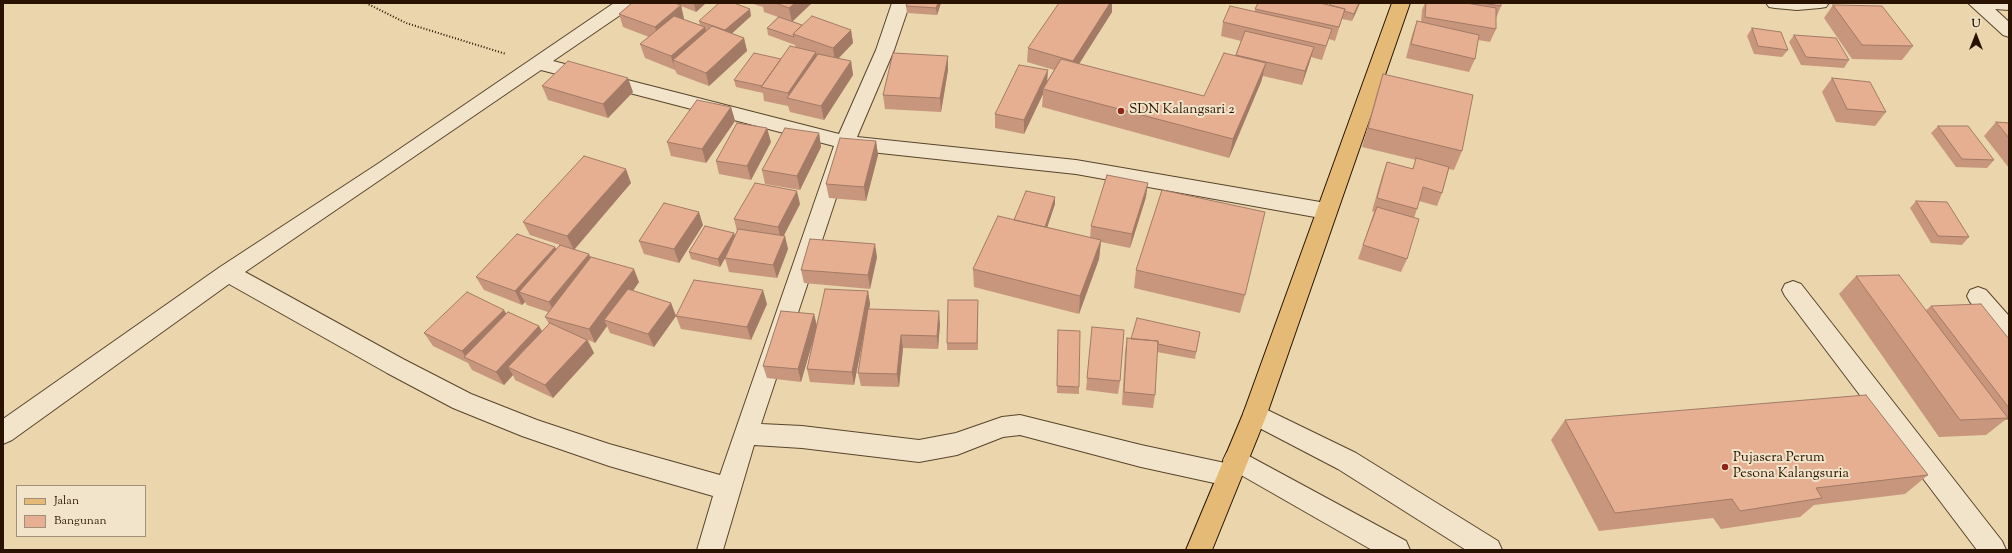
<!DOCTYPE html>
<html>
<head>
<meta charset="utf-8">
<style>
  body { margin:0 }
  #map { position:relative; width:2012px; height:553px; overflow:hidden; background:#ead5ad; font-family:"Sorts Mill Goudy",serif }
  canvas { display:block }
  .frame { position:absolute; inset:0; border:4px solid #291300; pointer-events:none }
  .legend { position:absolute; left:16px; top:485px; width:130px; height:52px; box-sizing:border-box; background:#f1e4ca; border:1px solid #a19079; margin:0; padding:5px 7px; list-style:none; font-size:12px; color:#291300 }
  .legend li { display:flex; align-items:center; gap:8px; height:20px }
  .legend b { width:20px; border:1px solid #a19079 }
  .north { position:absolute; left:1956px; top:16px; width:40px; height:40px; -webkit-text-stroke:3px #f1e4ca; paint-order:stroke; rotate:0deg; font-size:11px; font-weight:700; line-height:16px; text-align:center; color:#291300 }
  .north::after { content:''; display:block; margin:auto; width:14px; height:18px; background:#291300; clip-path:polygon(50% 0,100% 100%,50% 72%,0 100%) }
</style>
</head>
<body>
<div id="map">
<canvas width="2012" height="553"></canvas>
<div class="frame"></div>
<ul class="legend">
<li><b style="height:5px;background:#e5ba76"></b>Jalan</li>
<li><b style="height:11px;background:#e7af91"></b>Bangunan</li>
</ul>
<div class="north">U</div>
</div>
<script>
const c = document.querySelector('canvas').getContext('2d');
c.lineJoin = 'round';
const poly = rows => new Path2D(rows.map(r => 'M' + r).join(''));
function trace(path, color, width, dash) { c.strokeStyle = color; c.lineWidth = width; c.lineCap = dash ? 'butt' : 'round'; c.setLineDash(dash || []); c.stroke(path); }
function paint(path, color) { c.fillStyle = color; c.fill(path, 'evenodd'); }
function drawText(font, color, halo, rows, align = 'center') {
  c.font = font + ' "Sorts Mill Goudy",serif'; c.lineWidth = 4; c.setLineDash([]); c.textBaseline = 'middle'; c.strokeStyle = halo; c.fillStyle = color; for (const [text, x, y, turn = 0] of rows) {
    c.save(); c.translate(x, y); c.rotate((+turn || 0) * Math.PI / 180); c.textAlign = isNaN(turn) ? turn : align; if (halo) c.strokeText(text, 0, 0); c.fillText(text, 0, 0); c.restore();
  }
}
const path = poly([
  [366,3,406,23,506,54]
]);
const minor = poly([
  [614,3,635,3,632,7,553,61,839,134,876,50,892,3,910,3,894,50,857,137,1076,160,1326,203,1333,206,1336,211,1333,216,1326,219,1076,174,852,150,761,424,802,426,919,440,956,433,1002,417,1020,415,1141,445,1225,463,1223,460,1227,452,1236,449,1406,541,1410,550,1372,550,1241,475,1237,483,1228,486,1141,467,1020,435,1003,437,957,455,919,462,802,448,754,445,723,550,697,550,713,496,609,466,522,436,453,408,387,373,229,284,12,440,3,444,3,419,220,267,379,163,614,3],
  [541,70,834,146,720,475,609,444,537,420,471,394,403,359,245,272,541,70],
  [1766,3,1829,3,1826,7,1820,8,1797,10,1775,8,1769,7,1766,3],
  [1968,3,2009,3,2009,10,1995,9,2009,22,2009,37,2003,35,1968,3],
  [1793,281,1801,284,2002,541,2006,550,1977,550,1785,296,1782,290,1785,284,1793,281],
  [1978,287,1986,290,2009,316,2009,340,2001,337,1970,302,1967,296,1970,290,1978,287],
  [1255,404,1356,453,1498,541,1502,550,1466,550,1338,469,1246,421,1243,414,1246,407,1255,404]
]);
const major = poly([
  [1392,3,1410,3,1267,414,1212,550,1186,550,1243,414,1392,3]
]);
const wall = poly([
  [632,3,706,3,696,12,681,6,684,19,700,25,699,21,751,16,732,33,744,38,747,51,709,86,677,74,675,70,645,58,640,44,649,37,623,27,619,14],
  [750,3,812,3,792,21,802,25,851,30,853,43,838,59,851,61,853,75,824,120,790,112,788,106,764,101,763,93,736,87,734,80,781,59,796,48,795,45,768,35,767,28,778,17,764,12,763,7],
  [941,3,937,15,907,13,906,6],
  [1110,3,1112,3,1112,12,1079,64,1204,96,1235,56,1241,41,1221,36,1223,22,1255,12,1255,9,1330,5,1331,3,1360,3,1352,21,1342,19,1335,41,1329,39,1322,60,1311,57,1302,85,1263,76,1261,82,1229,158,1042,107,1043,94,1024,134,995,128,995,114,1047,81,1054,70,1027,62,1028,48],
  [1425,3,1501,3,1501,6,1496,18,1496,29,1490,42,1478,40,1475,59,1469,72,1406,58,1412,35,1417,21,1421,22,1422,10],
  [1833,5,1913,46,1902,60,1852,59,1824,18],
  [1752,28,1788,50,1782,57,1754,54,1747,36],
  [1794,35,1849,60,1844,68,1801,65,1789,42],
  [948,56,948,70,941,112,885,109,883,95],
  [1383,74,1462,151,1454,170,1449,169,1442,193,1437,206,1419,201,1417,209,1414,218,1407,259,1401,272,1358,259,1374,212,1372,211,1382,176,1387,162,1412,169,1416,160,1362,147,1377,92],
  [1832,78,1886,112,1875,126,1836,122,1822,92],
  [542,86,633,92,608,118,548,100],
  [731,107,735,121,706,163,671,156,667,142],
  [1996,122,2009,123,2009,168,1984,136],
  [1938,126,1994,160,1987,168,1956,167,1931,133],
  [819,133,821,147,800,190,765,184,762,170],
  [876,141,878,155,866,201,829,198,826,184],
  [771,142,751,180,719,174,716,161],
  [631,183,574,249,639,282,633,291,671,303,676,316,654,347,610,333,607,326,595,343,588,340,594,353,553,398,515,380,513,375,504,385,472,370,468,363,433,346,424,333,504,310,506,314,539,326,542,331,549,324,545,317,548,312,527,305,525,302,522,305,484,290,476,277,555,247,556,249,560,245,530,235,523,222],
  [1055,197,1055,204,1047,227,1090,238,1091,226,1146,197,1130,248,1101,242,1099,259,1079,314,974,287,973,269,1014,220],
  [1916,201,1969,237,1962,245,1931,243,1910,208],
  [800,204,784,235,788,249,777,278,729,272,725,258,720,267,691,259,689,252,734,233,735,236,737,231,734,219],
  [703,225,679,263,644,254,639,241],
  [877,257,870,289,804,283,801,270],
  [1136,270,1245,295,1240,313,1134,288],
  [1856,276,1926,310,1931,306,2009,339,2009,420,2005,420,1986,435,1939,437,1839,294],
  [868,291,870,304,869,309,940,324,938,349,903,348,899,387,861,386,858,373,864,331,854,385,810,382,807,369,814,337,801,382,767,378,763,366,814,314,817,326],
  [767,304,751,340,681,329,676,316],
  [978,307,978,350,947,350,947,343],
  [1092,327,1120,381,1118,394,1086,390],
  [1058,330,1079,387,1079,394,1057,393],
  [1200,332,1195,359,1157,352,1155,395,1153,408,1122,405,1125,351,1127,338,1131,339],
  [1565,420,1928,475,1905,494,1814,505,1800,517,1721,529,1713,518,1599,531,1551,440]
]);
const shadedWall = poly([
  [696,3,706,3,696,12,694,4],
  [795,3,812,3,792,22,789,8],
  [938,3,941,3,937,15,936,8],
  [1110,3,1112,3,1112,12,1072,75,1073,61],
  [1359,3,1360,3,1352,21,1354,14],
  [681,5,684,19,659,41,655,27],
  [750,9,751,16,727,38,725,30],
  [705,27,708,41,673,60,675,70,671,56],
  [851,30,853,43,835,62,833,48],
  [744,38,747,51,709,86,706,73],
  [1314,47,1310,61,1302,85,1305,71],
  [816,52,819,66,789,99,788,93],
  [948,56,948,70,941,112,940,98],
  [851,61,853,75,824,120,821,106],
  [1266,63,1261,82,1229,158,1233,139],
  [1048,70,1047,84,1043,89,1043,94,1024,134,1024,120],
  [628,78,633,92,608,118,603,104],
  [731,107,735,121,706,163,702,149],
  [767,128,771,142,751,180,747,166],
  [819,133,821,147,800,190,797,176],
  [876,141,878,155,866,201,864,187],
  [626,169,631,183,574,250,567,236],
  [1148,183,1146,197,1130,248,1132,234],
  [797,191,800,204,781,241,778,227],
  [1055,197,1055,204,1044,237,1044,230],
  [699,212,703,225,679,263,674,249],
  [734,233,736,240,720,267,718,259],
  [785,236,788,249,777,278,773,265],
  [1101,240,1099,259,1079,314,1080,296],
  [875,244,877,257,870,289,868,275],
  [555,247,562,261,519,292,525,302,522,305,515,291],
  [589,254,595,267,556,315,549,302],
  [634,269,639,282,610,322,604,320,607,326,595,343,589,329],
  [763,290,767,304,751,340,747,327],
  [868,291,870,304,854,385,852,372],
  [671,303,676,316,654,347,648,334],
  [504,310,512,323,466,358,462,351],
  [939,311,940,324,938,349,937,336],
  [814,314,817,327,801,382,798,369],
  [539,326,546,339,508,367,513,375,504,385,496,372],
  [901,335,903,348,899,387,897,374],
  [587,340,594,353,553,398,545,385]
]);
const building = poly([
  [632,3,674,3,681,5,655,27,619,14,632,3],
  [719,3,734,3,750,9,725,30,699,21,719,3],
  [775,3,795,3,789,8,775,3],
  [907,3,938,3,936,8,906,6,907,3],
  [1059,3,1110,3,1073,61,1028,48,1059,3],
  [1258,3,1320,3,1345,9,1339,27,1255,9,1258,3],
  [1331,3,1359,3,1354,14,1344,11,1345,9,1330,5,1331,3],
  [1426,3,1466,3,1496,8,1496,29,1425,17,1426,3],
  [1482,3,1501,3,1501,6,1482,3],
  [1833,5,1882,6,1913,46,1862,45,1833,5],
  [1230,6,1332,29,1326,46,1223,22,1230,6],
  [674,16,705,27,671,56,640,44,674,16],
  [812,16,851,30,833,48,793,34,812,16],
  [779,17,802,25,793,34,794,37,767,28,779,17],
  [1417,21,1479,35,1475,59,1411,44,1417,21],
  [712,26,744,38,706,73,673,60,712,26],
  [1752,28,1781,32,1788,50,1758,46,1752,28],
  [1245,31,1314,47,1305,71,1236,55,1245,31],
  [1794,35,1836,38,1849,60,1806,57,1794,35],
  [790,46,816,52,788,93,761,87,790,46],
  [754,53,781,59,762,86,734,80,754,53],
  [893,53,948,56,940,98,883,95,893,53],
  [1224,53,1266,63,1233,139,1043,89,1061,59,1204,96,1224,53],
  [818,54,851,61,821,106,787,98,818,54],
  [568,61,628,78,603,104,542,86,568,61],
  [1019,65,1048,70,1024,120,995,114,1019,65],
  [1383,74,1473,95,1462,151,1368,128,1383,74],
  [1832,78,1870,82,1886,112,1847,109,1832,78],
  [697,100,731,107,702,149,667,142,697,100],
  [1996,122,2009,123,2009,138,1996,122],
  [737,123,767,128,747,166,716,161,737,123],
  [1938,126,1968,126,1994,160,1962,159,1938,126],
  [785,128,819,133,797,176,762,170,785,128],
  [840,138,876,141,864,187,826,184,840,138],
  [584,156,626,169,567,236,523,222,584,156],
  [1416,158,1449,167,1442,193,1423,187,1417,209,1377,198,1387,162,1413,169,1416,158],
  [1107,175,1148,183,1132,234,1091,226,1107,175],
  [755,183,797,191,778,227,734,219,755,183],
  [1162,190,1265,212,1245,295,1136,270,1162,190],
  [1026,191,1055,197,1045,227,1014,220,1026,191],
  [1916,201,1947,202,1969,237,1938,236,1916,201],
  [664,203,699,212,674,249,639,241,664,203],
  [1377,207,1419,219,1407,259,1363,245,1377,207],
  [998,216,1101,240,1080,296,973,269,998,216],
  [705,226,734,233,718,259,689,252,705,226],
  [738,229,785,236,773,265,725,258,738,229],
  [517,234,555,247,515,291,476,277,517,234],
  [810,239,875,244,868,275,801,270,810,239],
  [560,245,589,254,549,302,519,292,560,245],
  [591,257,634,269,589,329,545,317,591,257],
  [1899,275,2008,418,1960,420,1856,276,1899,275],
  [694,280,763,290,747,327,676,316,694,280],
  [628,289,671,303,648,334,604,320,628,289],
  [825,289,868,291,852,372,807,369,825,289],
  [467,292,504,310,462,351,424,333,467,292],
  [948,300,978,300,977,343,947,343,948,300],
  [1981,304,2009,339,2009,408,1931,306,1981,304],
  [868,309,939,311,937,336,901,335,897,374,858,373,868,309],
  [781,311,814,314,798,369,763,366,781,311],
  [508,312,539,326,496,372,464,357,508,312],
  [1137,318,1200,332,1196,352,1158,344,1158,341,1131,339,1137,318],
  [550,323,587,340,545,385,508,367,550,323],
  [1092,327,1124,330,1120,381,1087,378,1092,327],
  [1058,330,1080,331,1079,387,1057,386,1058,330],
  [1127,338,1158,341,1155,395,1124,392,1127,338],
  [1866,395,1928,475,1816,488,1822,498,1740,511,1732,499,1615,513,1565,420,1866,395]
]);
const markers = [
  [1121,111,4,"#8f2418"],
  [1725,467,4,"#8f2418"]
];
const poiNames = [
  ["SDN Kalangsari 2",1129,111],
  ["Pujasera Perum",1733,459],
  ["Pesona Kalangsuria",1733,475]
];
trace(minor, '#59442b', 2);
trace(major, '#291300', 2);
trace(path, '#291300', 2, [1, 2]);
paint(minor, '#f1e4ca');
paint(major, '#e5ba76');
paint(wall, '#c7967d');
paint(shadedWall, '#a27a66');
paint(building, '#e7af91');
trace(building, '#a27a66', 1);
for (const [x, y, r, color] of markers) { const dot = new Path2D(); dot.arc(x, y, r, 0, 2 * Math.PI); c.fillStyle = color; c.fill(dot); trace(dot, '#f1e4ca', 1.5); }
drawText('14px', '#291300', '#f1e4ca', poiNames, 'left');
</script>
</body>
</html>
